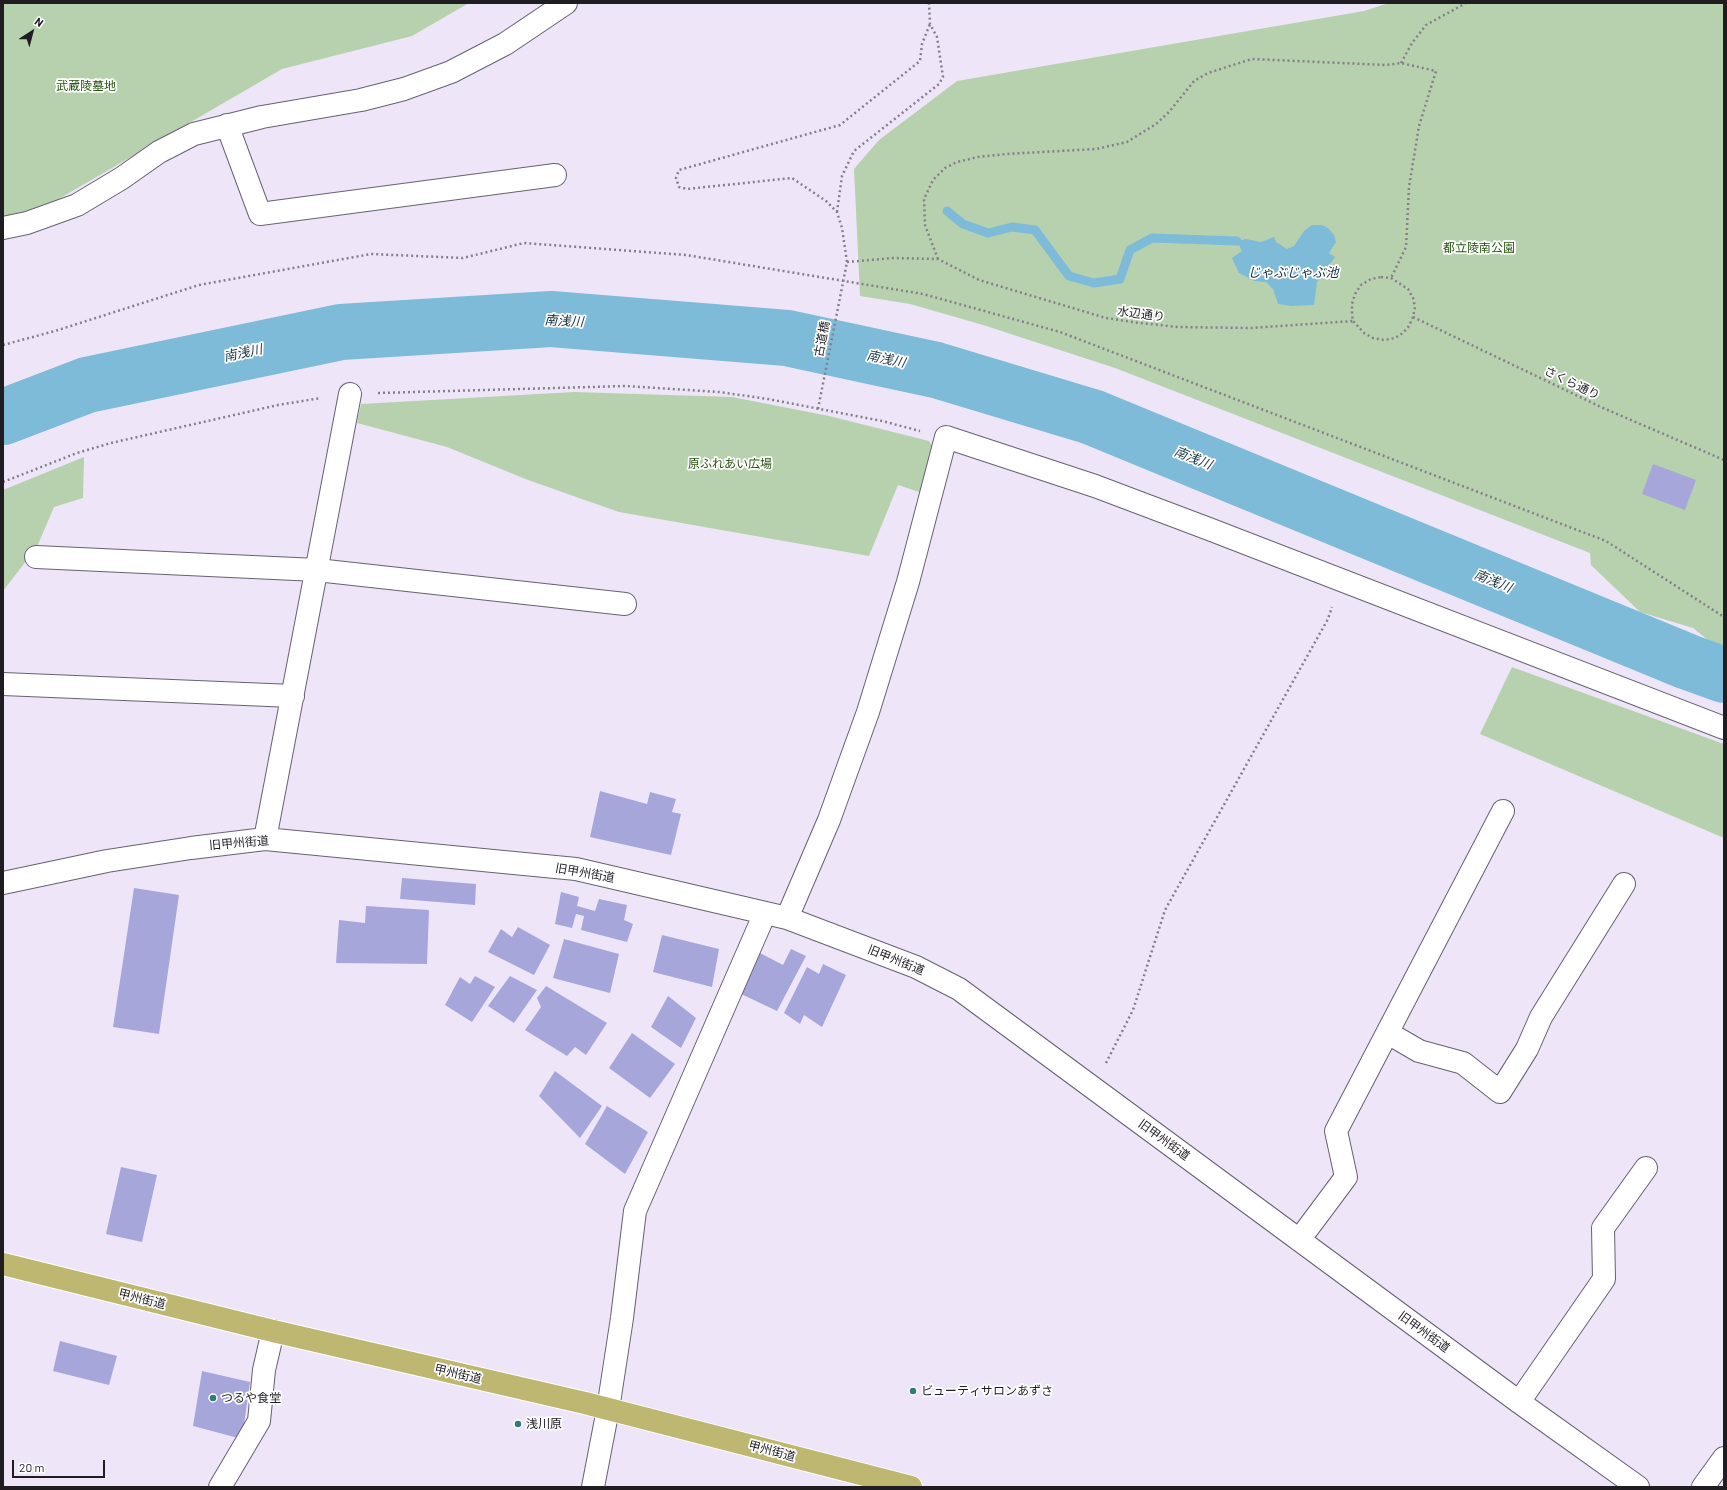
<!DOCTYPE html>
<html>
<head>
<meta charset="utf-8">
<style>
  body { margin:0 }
  #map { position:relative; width:1727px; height:1490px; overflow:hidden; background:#eee6f8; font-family:Barlow,sans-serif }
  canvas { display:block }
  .frame { position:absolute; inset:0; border:4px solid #1f1c22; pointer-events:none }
  .north { position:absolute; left:12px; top:12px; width:40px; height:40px; -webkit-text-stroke:3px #fff; paint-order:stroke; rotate:36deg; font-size:11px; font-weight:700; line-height:16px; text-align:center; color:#1f1c22 }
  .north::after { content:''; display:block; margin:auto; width:14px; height:18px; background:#1f1c22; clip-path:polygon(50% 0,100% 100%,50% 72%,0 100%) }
  .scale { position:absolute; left:12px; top:1460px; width:93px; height:18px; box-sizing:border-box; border:2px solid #1f1c22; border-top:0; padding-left:5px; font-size:12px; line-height:14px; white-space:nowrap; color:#1f1c22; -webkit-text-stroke:3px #fff; paint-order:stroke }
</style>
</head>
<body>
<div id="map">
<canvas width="1727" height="1490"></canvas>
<div class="frame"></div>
<div class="north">N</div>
<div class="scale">20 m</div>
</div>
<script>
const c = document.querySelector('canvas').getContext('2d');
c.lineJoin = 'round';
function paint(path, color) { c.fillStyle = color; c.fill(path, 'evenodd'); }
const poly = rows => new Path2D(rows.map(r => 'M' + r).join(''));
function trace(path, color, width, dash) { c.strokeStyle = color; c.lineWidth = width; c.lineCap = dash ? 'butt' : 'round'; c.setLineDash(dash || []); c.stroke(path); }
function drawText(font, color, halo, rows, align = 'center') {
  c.font = font + ' Barlow,"Noto Sans JP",sans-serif'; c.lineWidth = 3.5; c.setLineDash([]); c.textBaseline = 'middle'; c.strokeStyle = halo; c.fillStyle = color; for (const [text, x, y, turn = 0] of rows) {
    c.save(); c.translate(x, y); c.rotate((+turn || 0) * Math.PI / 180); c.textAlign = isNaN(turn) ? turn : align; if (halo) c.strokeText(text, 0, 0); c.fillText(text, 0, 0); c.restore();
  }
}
const green = poly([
  [3,3,469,3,412,36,282,69,57,200,3,219],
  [1389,3,1724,3,1724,653,1693,628,1640,612,1591,565,1590,553,1115,368,983,325,910,304,860,296,854,169,879,140,957,81,1364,11],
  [574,392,732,397,829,416,929,441,935,449,922,493,898,485,869,556,619,512,528,480,447,447,357,423,361,404],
  [84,457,83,498,54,507,37,547,3,591,3,490],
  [1512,667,1724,744,1724,838,1480,734]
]);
const water = poly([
  [1312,225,1322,225,1328,228,1334,235,1336,242,1329,253,1335,257,1317,282,1314,305,1291,306,1278,304,1273,289,1266,282,1254,281,1239,273,1232,258,1242,251,1237,241,1246,239,1261,242,1274,237,1276,242,1287,249,1294,246,1304,231]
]);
const stream = poly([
  [947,211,963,224,988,233,1012,227,1035,230,1069,276,1094,283,1120,279,1130,250,1152,238,1237,241]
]);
const river = poly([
  [3,417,87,385,341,332,551,319,787,338,936,370,1092,417,1688,662,1724,675]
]);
const building = poly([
  [1653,464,1696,480,1685,510,1642,494],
  [600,791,647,804,650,792,676,799,672,812,681,814,671,855,590,837],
  [402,878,476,884,475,905,400,899],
  [134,888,179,895,159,1034,113,1027],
  [561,892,579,897,577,906,595,911,599,899,627,905,624,920,633,924,627,942,581,930,584,916,576,914,572,928,555,924],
  [366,906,429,910,427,964,336,963,339,920,365,923],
  [518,927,550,945,534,975,488,952,501,929,512,937],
  [662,935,719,949,712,987,653,972],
  [564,939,619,954,610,993,553,978],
  [791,949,806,956,777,1011,739,993,760,953,783,965],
  [823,964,846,975,822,1027,804,1015,800,1024,784,1013,807,967,819,974],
  [475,976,495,987,472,1022,445,1005,460,977,470,984],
  [510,976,537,990,514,1023,488,1006],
  [546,986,607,1023,586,1055,575,1047,567,1056,525,1030,541,1007,537,998],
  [668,996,696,1018,681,1048,651,1027],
  [632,1033,675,1064,650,1098,609,1068],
  [555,1071,602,1106,580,1138,539,1096],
  [607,1106,648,1132,625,1174,585,1144],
  [121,1167,157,1175,142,1242,106,1234],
  [60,1341,117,1356,109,1385,53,1371],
  [202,1371,250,1382,242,1439,193,1426]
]);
const path = poly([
  [1401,63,1412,43,1426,25,1466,3],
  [837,212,842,176,854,151,939,84,943,77,937,37,930,24,929,3],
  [938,259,925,225,924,199,933,180,945,168,957,162,978,157,1006,154,1096,149,1127,142,1156,124,1169,112,1194,81,1208,73,1252,59,1386,65,1401,63,1436,71,1419,126,1409,187,1406,247,1391,278],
  [847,262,893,258,938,259,979,280,1106,318,1132,322,1178,327,1251,328,1353,321],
  [1381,277,1391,278,1408,289,1413,298,1415,307,1413,317,1409,326,1403,333,1395,338,1384,340,1373,338,1364,333,1353,321,1352,315,1352,304,1355,294,1361,285,1371,279,1381,277],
  [1413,317,1603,408,1724,460],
  [3,345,55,331,199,285,371,254,463,258,524,243,686,255,923,294,1060,332,1606,541,1724,617],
  [378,393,626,386,719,392,768,399,882,421,920,431],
  [818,409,847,262,842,228,837,212,826,201,792,178,687,189,679,187,676,178,679,170,840,125,920,61,922,44,930,24],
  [3,482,77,453,111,443,278,405,321,398],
  [1106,1063,1133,1010,1165,910,1328,619,1332,607]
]);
const minor = poly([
  [227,125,260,214,555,175],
  [3,228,27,223,77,205,122,178,159,152,194,134,262,117,361,100,404,89,451,72,505,44,566,3],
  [36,557,317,570,625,604],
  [3,684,293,696],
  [265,839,350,394],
  [3,883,107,861,191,848,265,839,576,869,787,918,916,967,959,989,1519,1402,1638,1487],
  [787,918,829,820,868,712,908,582,946,437,1095,486,1209,529,1724,728],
  [1388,1033,1419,1051,1463,1063,1500,1092,1527,1049,1541,1017,1624,884],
  [1299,1240,1346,1177,1336,1131,1503,811],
  [1519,1402,1604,1279,1603,1228,1646,1168],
  [220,1487,259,1421,264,1370,273,1331],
  [593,1487,608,1409,622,1318,635,1211,765,913],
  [1703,1487,1724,1458]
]);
const highway = poly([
  [3,1264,273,1331,585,1403,911,1487]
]);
const markers = [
  [913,1391,4,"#327b79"],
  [213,1398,4,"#327b79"],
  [518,1424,4,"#327b79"]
];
const parkNames = [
  ["武蔵陵墓地",86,86],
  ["都立陵南公園",1479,248],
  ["原ふれあい広場",730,464]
];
const streetNames = [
  ["水辺通り",1141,314,7],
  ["古道橋",822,339,-79],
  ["さくら通り",1572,383,26],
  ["旧甲州街道",239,843,-5],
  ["旧甲州街道",585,873,10],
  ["旧甲州街道",896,960,22],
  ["旧甲州街道",1164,1140,36],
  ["甲州街道",142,1299,14],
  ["旧甲州街道",1424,1332,36],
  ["甲州街道",458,1374,13],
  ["甲州街道",772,1451,15]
];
const poiNames = [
  ["ビューティサロンあずさ",921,1391],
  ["つるや食堂",221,1398],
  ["浅川原",526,1424]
];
const waterNames = [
  ["じゃぶじゃぶ池",1293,273],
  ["南浅川",564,321,3],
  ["南浅川",243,353,-12],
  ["南浅川",886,359,12],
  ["南浅川",1193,458,22],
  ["南浅川",1493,581,22]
];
paint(green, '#b7d1ae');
paint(water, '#7ebbd9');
trace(stream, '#7ebbd9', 9);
trace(river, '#7ebbd9', 56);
paint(building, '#a7a6db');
trace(minor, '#686170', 24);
trace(highway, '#fff', 24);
trace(path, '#847f8b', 2.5, [2, 3]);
trace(minor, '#fff', 22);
trace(highway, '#beb771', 22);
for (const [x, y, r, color] of markers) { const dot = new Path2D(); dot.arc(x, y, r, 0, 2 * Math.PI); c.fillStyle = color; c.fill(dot); trace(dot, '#fff', 1.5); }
drawText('12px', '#275311', '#fff', parkNames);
drawText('12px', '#1f1c22', '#fff', streetNames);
drawText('12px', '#1f1c22', '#fff', poiNames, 'left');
drawText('italic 13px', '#14313e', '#fff', waterNames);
</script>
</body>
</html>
